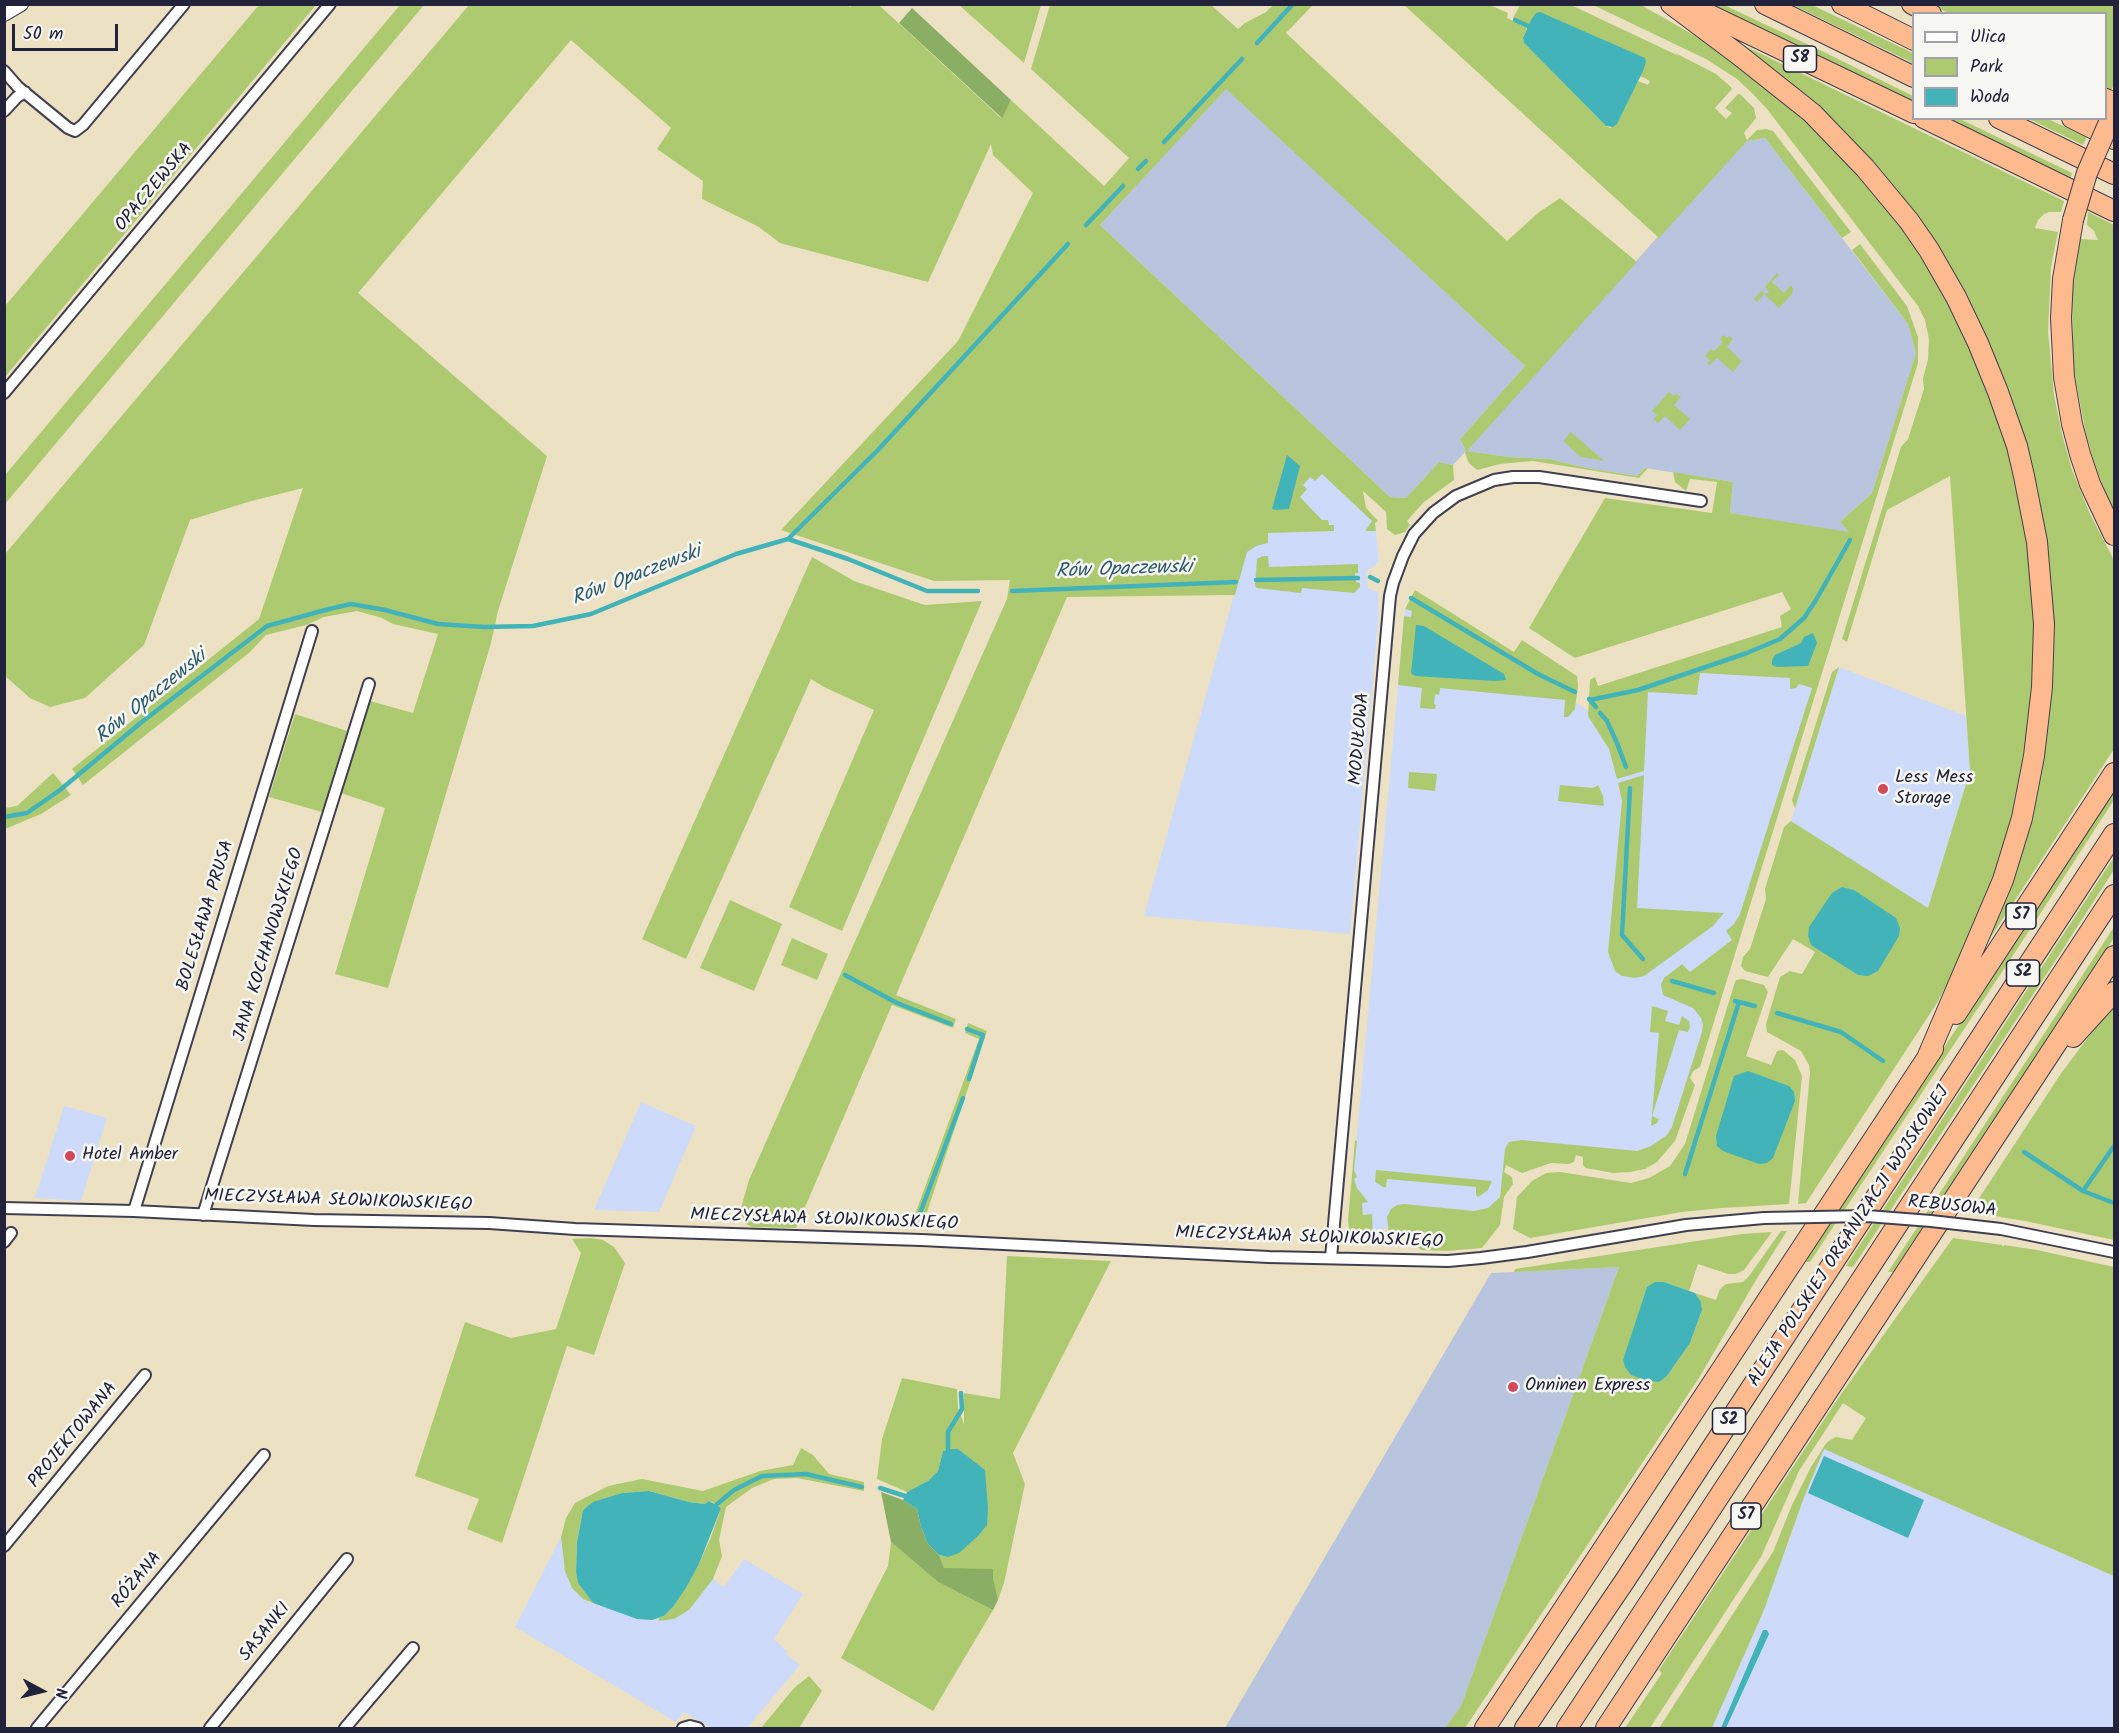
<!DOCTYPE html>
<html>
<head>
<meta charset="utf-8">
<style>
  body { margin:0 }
  #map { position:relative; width:2119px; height:1733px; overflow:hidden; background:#ece2c3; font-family:Kalam,sans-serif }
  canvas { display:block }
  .frame { position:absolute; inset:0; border:6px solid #22223b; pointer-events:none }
  .legend { position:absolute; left:1912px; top:12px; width:195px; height:108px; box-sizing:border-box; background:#f6f6f2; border:2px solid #a1a1a9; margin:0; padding:8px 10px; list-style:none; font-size:18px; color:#22223b }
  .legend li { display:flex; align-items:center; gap:12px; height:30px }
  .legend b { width:30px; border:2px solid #a1a1a9 }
  .north { position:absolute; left:12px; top:1661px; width:60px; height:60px; -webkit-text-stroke:4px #f6f6f2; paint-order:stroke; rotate:97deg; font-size:16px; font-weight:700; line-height:24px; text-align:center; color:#22223b }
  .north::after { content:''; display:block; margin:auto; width:21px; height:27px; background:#22223b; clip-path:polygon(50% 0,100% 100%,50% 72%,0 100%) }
  .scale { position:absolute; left:12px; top:24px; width:106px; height:27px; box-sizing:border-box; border:3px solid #22223b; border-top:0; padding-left:8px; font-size:18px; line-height:21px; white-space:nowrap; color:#22223b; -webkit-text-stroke:4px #f6f6f2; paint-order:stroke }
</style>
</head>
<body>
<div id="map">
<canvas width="2119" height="1733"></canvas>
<div class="frame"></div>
<ul class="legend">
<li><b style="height:8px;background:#fff"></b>Ulica</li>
<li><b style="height:16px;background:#aeca71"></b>Park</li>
<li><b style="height:16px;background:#42b3b9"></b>Woda</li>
</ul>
<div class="north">N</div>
<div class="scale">50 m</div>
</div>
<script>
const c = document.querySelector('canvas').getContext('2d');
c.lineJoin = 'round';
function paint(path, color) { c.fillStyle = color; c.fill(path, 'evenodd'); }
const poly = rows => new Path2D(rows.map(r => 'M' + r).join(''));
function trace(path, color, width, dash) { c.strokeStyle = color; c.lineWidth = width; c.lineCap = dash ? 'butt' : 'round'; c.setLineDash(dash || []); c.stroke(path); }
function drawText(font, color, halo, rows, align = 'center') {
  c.font = font + ' Kalam,sans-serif'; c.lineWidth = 5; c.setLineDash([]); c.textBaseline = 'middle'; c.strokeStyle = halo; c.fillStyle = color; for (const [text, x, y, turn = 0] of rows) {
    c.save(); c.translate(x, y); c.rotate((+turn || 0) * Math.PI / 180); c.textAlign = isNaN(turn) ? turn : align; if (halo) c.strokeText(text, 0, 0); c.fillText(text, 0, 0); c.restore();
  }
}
const built = poly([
  [1280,431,1375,523,1379,562,1366,572,1368,588,1378,592,1379,612,1350,934,1144,916],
  [1414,606,1591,712,1744,657,1813,687,1671,1133,1627,1164,1509,1144,1496,1215,1423,1225,1373,1230,1350,1211,1405,609],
  [1839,667,1966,716,1970,771,1928,909,1791,821],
  [641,1102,696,1126,659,1212,594,1210],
  [64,1106,107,1118,81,1201,35,1198],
  [1824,1448,2114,1576,2114,1728,1712,1728,1764,1610,1803,1500],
  [561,1537,565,1571,583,1599,591,1603,651,1620,659,1618,659,1621,689,1610,713,1579,724,1587,744,1559,803,1594,774,1639,788,1652,786,1654,800,1665,747,1728,712,1728,684,1712,676,1722,515,1627]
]);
const industrial = poly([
  [1226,88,1525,366,1460,439,1466,451,1671,222,1747,141,1765,138,1908,324,1916,353,1872,493,1840,522,1850,533,1730,513,1733,482,1645,468,1637,476,1587,468,1549,459,1509,457,1466,451,1453,465,1439,462,1406,498,1390,497,1100,225],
  [1619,1267,1461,1706,1445,1728,1225,1728,1491,1273]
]);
const green = poly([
  [847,4,850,7,852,5,879,5,1001,118,1011,100,1104,186,1129,158,1031,69,1050,5,1211,5,1238,29,1245,23,1266,12,1273,5,1313,5,1286,33,1507,241,1538,213,1560,198,1637,262,1467,451,1509,457,1549,459,1587,468,1637,476,1645,468,1648,468,1639,478,1533,461,1500,464,1477,470,1469,463,1465,453,1466,451,1460,439,1525,366,1226,89,1100,225,1390,497,1406,498,1439,462,1453,465,1454,480,1424,502,1407,521,1410,525,1405,532,1395,535,1387,529,1386,512,1363,491,1366,508,1378,521,1375,523,1376,531,1365,531,1372,521,1322,474,1315,481,1310,477,1303,485,1307,489,1300,497,1322,520,1328,520,1329,525,1334,525,1334,531,1268,533,1268,543,1256,546,1247,552,1235,595,1067,597,896,995,956,1019,953,1028,892,1005,796,1228,752,1227,744,1223,740,1211,749,1180,1007,599,1010,580,934,581,781,530,958,341,1033,193,993,155,991,144,928,282,780,243,759,227,702,199,703,181,657,149,671,128,571,40,358,293,547,456,498,611,491,643,388,988,335,974,385,808,341,793,370,701,413,713,438,634,393,624,382,618,357,611,324,617,306,625,266,635,250,652,83,785,72,769,259,619,303,488,248,502,190,520,144,645,85,698,50,707,30,698,5,676,5,554,469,5],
  [259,5,316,5,5,377,5,306],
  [400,5,424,5,5,504,5,475],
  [959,5,1041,5,1024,63],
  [1404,5,1490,5,1508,13,1507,18,1527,28,1523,38,1524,43,1606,126,1610,128,1617,123,1638,81,1648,85,1650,81,1640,76,1646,62,1531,20,1529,25,1513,18,1520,5,1571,5,1679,56,1674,52,1685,58,1716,74,1731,87,1732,89,1715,108,1726,119,1732,113,1725,108,1738,94,1740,94,1754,108,1756,118,1744,133,1747,140,1757,130,1766,129,1773,131,1851,232,1842,238,1765,138,1747,141,1659,238],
  [1593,5,1641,5,1713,46,1768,86,1835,147,1884,204,1930,270,1948,301,1988,387,2013,463,2024,516,2031,564,2034,622,2034,664,2029,731,2014,813,1992,885,1962,957,1937,1003,1806,1203,1798,1204,1810,1073,1809,1065,1801,1051,1767,1032,1766,1024,1780,977,1790,971,1802,974,1815,952,1793,939,1768,977,1745,971,1741,966,1743,957,1750,949,1766,899,1765,889,1784,827,1791,821,1928,908,1970,771,1950,476,1887,510,1847,642,1842,639,1901,447,1908,439,1924,389,1923,379,1928,359,1929,339,1925,320,1918,306,1767,109,1752,93,1737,79,1706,59],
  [1707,5,1724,5,1826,53,1913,96,1913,104],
  [1793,5,1812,5,1913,53,1913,63],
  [1930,5,2114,5,2114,85,2110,92,2106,89,2106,14,1949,13],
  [1743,45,2064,201,2061,212,2049,212,2044,214,2038,220,2035,228,2058,232,2051,267,2048,331,2054,395,2062,434,2072,470,2090,514,2114,560,2114,749,1989,940,1987,937,2041,756,2034,491,1930,242,1741,48],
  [1943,119,1960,119,2072,173,2070,180],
  [2029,119,2048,119,2087,137,2083,145],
  [2088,212,2114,225,2114,512,2097,471,2086,434,2073,366,2072,288,2079,239,2098,240,2094,231,2087,225],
  [1860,244,1907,306,1918,337,1918,363,1700,1067,1693,1071,1690,1078,1695,1085,1675,1141,1657,1162,1645,1169,1630,1172,1613,1173,1586,1168,1583,1165,1583,1157,1576,1155,1574,1162,1569,1164,1551,1163,1522,1173,1506,1165,1504,1172,1512,1177,1513,1184,1504,1197,1500,1225,1482,1248,1447,1251,1421,1250,1412,1241,1422,1241,1422,1237,1389,1235,1387,1217,1391,1209,1397,1205,1404,1204,1474,1211,1488,1208,1500,1197,1505,1149,1509,1142,1522,1140,1637,1151,1651,1146,1667,1135,1672,1127,1702,1032,1703,1025,1701,1018,1693,1008,1663,995,1661,984,1664,978,1682,964,1690,972,1732,940,1726,931,1734,924,1740,914,1812,688,1799,684,1796,688,1790,689,1790,678,1700,673,1697,695,1648,692,1644,771,1617,779,1609,749,1588,716,1590,680,1595,677,1598,686,1782,627,1780,616,1791,609,1782,592,1575,658,1529,628,1605,498,1712,513,1717,482,1690,479,1686,491,1675,482,1673,472,1733,482,1730,513,1849,532,1840,522,1872,493,1916,353,1908,324,1852,250],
  [1777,273,1779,275,1772,282,1784,293,1791,285,1793,289,1792,294,1779,308,1764,294,1757,302,1754,299,1761,291,1766,294,1769,292,1765,287],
  [1723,335,1727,338,1729,336,1733,339,1727,347,1742,361,1733,372,1717,358,1710,365,1707,363,1710,360,1705,356,1711,349,1714,351,1723,342,1720,339],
  [1669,392,1674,396,1676,394,1681,397,1674,405,1690,419,1680,430,1665,416,1658,423,1654,419,1657,415,1652,411],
  [1571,432,1604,461,1581,457,1563,441],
  [1263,556,1268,556,1269,567,1358,564,1358,573,1355,573,1356,582,1360,583,1360,587,1354,593,1302,588,1301,593,1257,588,1255,586,1257,559],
  [812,557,854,581,925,605,982,601,842,931,789,907,874,710,824,687,811,679,686,959,642,939],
  [1415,590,1514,652,1522,640,1577,676,1578,686,1575,709,1568,717,1564,717,1565,700,1440,688,1439,695,1435,694,1434,704,1436,705,1435,709,1420,708,1422,688,1398,685,1404,616,1411,617,1412,611,1405,609],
  [1839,667,1795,808,1792,800,1832,672],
  [295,714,347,731,322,812,269,797],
  [1409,772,1437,774,1435,791,1408,788],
  [53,773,71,795,41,814,5,829,5,808,17,806],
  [1644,775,1637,908,1724,913,1713,926,1644,976,1635,978,1622,976,1615,971,1608,952,1622,801,1618,783],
  [1560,785,1593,788,1598,785,1603,796,1604,806,1558,801],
  [2114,789,2114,800,2031,928,1810,1262,1803,1262],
  [2114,857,2114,870,2052,966,1853,1267,1846,1266],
  [730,900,782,924,754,991,700,968],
  [2114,927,2114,938,1893,1272,1888,1272],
  [792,938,828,954,817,980,781,965],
  [1742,979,1764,985,1768,992,1746,1056,1771,1065,1777,1051,1783,1050,1795,1060,1802,1076,1789,1204,1722,1208,1682,1212,1530,1238,1513,1229,1517,1197,1532,1181,1546,1173,1560,1172,1631,1183,1649,1178,1670,1166,1685,1144,1734,985,1736,980],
  [2114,1003,2114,1240,2025,1221,1970,1212,2062,1072],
  [1652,1006,1668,1011,1665,1021,1679,1025,1682,1016,1689,1021,1690,1027,1688,1032,1679,1030,1652,1116,1659,1119,1657,1123,1651,1126,1659,1033,1650,1032],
  [968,1023,987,1031,924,1221,913,1220,979,1039,965,1033],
  [1355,1140,1357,1141,1354,1170,1357,1177,1354,1179,1357,1188,1368,1202,1362,1203,1363,1215,1372,1214,1373,1236,1361,1235,1349,1229,1348,1220],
  [1376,1170,1492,1181,1488,1190,1478,1197,1476,1195,1476,1187,1387,1179,1386,1187,1383,1187,1375,1182],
  [1781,1231,1787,1231,1756,1280,1699,1378,1465,1728,1445,1728,1461,1706,1619,1267,1514,1272,1515,1269,1742,1234,1772,1232,1744,1270,1736,1274,1728,1274,1698,1264,1689,1291,1664,1282,1667,1376,1690,1343,1702,1310,1701,1302,1695,1293,1716,1300,1720,1289,1726,1284,1743,1282,1749,1276],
  [591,1238,603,1240,614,1247,625,1263,594,1355,567,1346,502,1543,467,1529,479,1499,415,1476,465,1322,511,1338,556,1329,581,1253,572,1239],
  [1953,1238,2002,1245,2003,1247,2004,1245,2037,1250,2114,1267,2114,1576,1824,1449,1803,1500,1764,1610,1712,1728,1659,1728,1773,1552,1792,1505,1811,1467,1823,1448,1827,1442,1836,1437,1852,1440,1866,1418,1843,1403,1799,1471,1761,1557,1650,1728,1625,1728,1662,1673,1659,1670,1839,1397],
  [1007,1256,1111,1261,1013,1453,1025,1484,1004,1583,998,1600,992,1579,944,1568,939,1555,948,1557,951,1449,943,1451,938,1471,928,1481,917,1488,907,1492,877,1479,882,1439,902,1378,957,1389,958,1408,964,1424,964,1393,1000,1399],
  [801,1448,813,1455,829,1474,864,1482,864,1491,797,1478,774,1479,752,1488,726,1507,719,1540,722,1556,713,1579,689,1610,674,1619,659,1621,659,1618,664,1616,673,1607,686,1588,699,1564,711,1537,721,1508,710,1501,705,1504,689,1502,649,1491,622,1493,593,1503,583,1510,577,1542,576,1572,578,1583,593,1603,583,1599,572,1588,565,1571,561,1537,566,1518,575,1503,608,1486,642,1479,703,1491,760,1471,793,1465],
  [891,1542,938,1582,993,1610,933,1711,841,1658,888,1566],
  [809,1676,822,1691,799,1728,761,1728,794,1688]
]);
const forest = poly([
  [912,8,1011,100,1002,118,899,23],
  [881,1492,903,1500,917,1509,921,1527,928,1544,939,1555,944,1568,993,1569,993,1579,998,1600,993,1610,938,1582,891,1542]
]);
const water = poly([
  [1540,12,1645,58,1646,62,1643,71,1617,124,1613,127,1606,126,1524,43,1523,38,1531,20,1536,13],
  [1287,455,1300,466,1289,509,1276,510,1272,509],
  [1416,625,1424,626,1504,674,1506,680,1494,681,1415,676,1411,673],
  [1813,633,1817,643,1808,666,1777,667,1772,665,1772,660,1775,655,1801,643,1804,637],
  [1842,887,1854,890,1896,918,1900,928,1899,936,1878,971,1868,976,1858,975,1811,945,1808,936,1809,927,1832,893],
  [1748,1071,1789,1086,1794,1092,1795,1101,1773,1158,1767,1163,1759,1164,1723,1151,1717,1146,1716,1136,1734,1076],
  [1655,1282,1664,1282,1695,1293,1701,1302,1702,1310,1690,1343,1667,1376,1659,1382,1645,1380,1631,1375,1625,1367,1623,1360,1647,1287],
  [951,1449,958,1449,985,1470,988,1508,987,1525,978,1536,959,1553,948,1557,939,1555,928,1544,921,1527,917,1509,903,1500,907,1492,928,1481,938,1471,943,1451],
  [1824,1456,1924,1500,1908,1538,1808,1493],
  [649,1491,689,1502,705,1504,709,1501,721,1508,699,1564,686,1588,673,1607,664,1616,652,1620,637,1619,593,1603,578,1583,576,1572,577,1542,583,1510,593,1502,622,1493],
  [1763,1630,1767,1630,1769,1634,1726,1728,1721,1728]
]);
const stream = poly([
  [1515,20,1528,26],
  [1257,43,1293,4],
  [1164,142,1242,59],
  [1138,169,1146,161],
  [1086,225,1123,186],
  [788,539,877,451,1068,244],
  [1370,577,1378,581],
  [1256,580,1358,578],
  [1012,591,1236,582],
  [1411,598,1538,674,1575,692],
  [1589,699,1596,707],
  [1590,700,1638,690,1747,653,1780,639,1804,618,1816,600,1850,540],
  [1600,713,1607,721,1617,743,1626,767],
  [1630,788,1622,935,1643,959],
  [4,817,27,813,60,790,143,721,267,626,329,609,351,604,385,610,438,624,484,627,533,626,591,614,736,554,788,539,848,559,927,591,978,591],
  [845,975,897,1003,951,1024],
  [1672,981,1714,993],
  [1735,1001,1755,1006],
  [1777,1013,1841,1032,1883,1061],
  [967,1029,983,1035,969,1079],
  [2024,1152,2083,1191,2114,1203],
  [1685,1174,1739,1002],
  [2083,1191,2114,1146],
  [919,1216,963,1098],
  [948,1450,948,1432,962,1409,961,1393],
  [880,1488,905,1496],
  [716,1505,734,1490,762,1476,806,1474,862,1487]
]);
const minor = poly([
  [4,71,18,87,68,128,75,131,83,125,184,4],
  [4,111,17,97,25,92],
  [4,393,330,4],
  [4,1208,134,1211,314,1220,489,1223,575,1229,921,1240,1269,1257,1448,1261,1481,1258,1527,1252,1686,1225,1764,1218],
  [134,1211,312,631],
  [203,1215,369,684],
  [2001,1229,2114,1252],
  [4,1242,11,1233],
  [1331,1258,1390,596,1393,583,1403,556,1414,534,1433,513,1456,496,1494,480,1513,477,1539,477,1701,501],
  [4,1546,145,1375],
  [37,1728,264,1455],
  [210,1728,347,1559],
  [345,1728,413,1648],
  [683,1728,690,1726,698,1728]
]);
const tertiary = poly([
  [4,14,21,4]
]);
const motorway = poly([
  [1671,4,1739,55,1812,113,1865,168,1909,221,1929,250,1956,297,1978,343,1998,392,2017,446,2024,476,2037,542,2044,624,2042,687,2034,756,2022,818,2003,880,1927,1058],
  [1687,4,1914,113],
  [1765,4,1914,77],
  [1842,4,1914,40],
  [1912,4,1931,14],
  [2106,99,2114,103],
  [1924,118,2114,211],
  [1999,118,2114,174],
  [2072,118,2114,139],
  [2073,220,2063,279,2061,318,2064,377,2072,424,2080,454,2090,484,2114,535],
  [1956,1014,2114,773],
  [2073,1037,2114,992],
  [1485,1728,1933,1049],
  [1525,1728,1626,1579,2114,834],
  [1567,1728,2114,895],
  [1606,1728,2114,956]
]);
const minorBridge = poly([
  [1764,1218,1867,1216,1931,1221,2001,1229]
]);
const motorwayBridge = poly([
  [2073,220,2087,173,2114,111]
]);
const markers = [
  [1883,789,6,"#d1495b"],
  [70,1156,6,"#d1495b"],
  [1513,1387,6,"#d1495b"]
];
const shields = [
  [1800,59,33],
  [2021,916,30],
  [2023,973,33],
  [1729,1421,33],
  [1746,1516,30]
];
const shieldNames = [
  ["S8",1800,59],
  ["S7",2021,916],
  ["S2",2023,973],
  ["S2",1729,1421],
  ["S7",1746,1516]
];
const streetNames = [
  ["OPACZEWSKA",155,188,-50],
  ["MODUŁOWA",1361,739,-85],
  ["BOLESŁAWA PRUSA",207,916,-73],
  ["JANA KOCHANOWSKIEGO",270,945,-73],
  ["MIECZYSŁAWA SŁOWIKOWSKIEGO",338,1202,2],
  ["REBUSOWA",1952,1208,6],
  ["MIECZYSŁAWA SŁOWIKOWSKIEGO",824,1221,2],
  ["ALEJA POLSKIEJ ORGANIZACJI WOJSKOWEJ",1850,1237,-57],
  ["MIECZYSŁAWA SŁOWIKOWSKIEGO",1309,1239,2],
  ["PROJEKTOWANA",74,1436,-51],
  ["RÓŻANA",138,1581,-50],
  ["SASANKI",266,1633,-51]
];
const poiNames = [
  ["Less Mess",1895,779],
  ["Storage",1895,800],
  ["Hotel Amber",82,1156],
  ["Onninen Express",1525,1387]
];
const waterNames = [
  ["Rów Opaczewski",1124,571,-2],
  ["Rów Opaczewski",637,577,-21],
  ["Rów Opaczewski",152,698,-39]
];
paint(built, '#cedafa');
paint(industrial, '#b9c4de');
paint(green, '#aeca71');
paint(forest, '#8aae63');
paint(water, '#42b3b9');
trace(stream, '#42b3b9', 4.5);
trace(minor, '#403f4f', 14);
trace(tertiary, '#403f4f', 16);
trace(motorway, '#403f4f', 22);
trace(minor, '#fff', 10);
trace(tertiary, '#fff', 14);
trace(motorway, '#fcba8e', 20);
trace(minorBridge, '#403f4f', 14, []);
trace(motorwayBridge, '#403f4f', 22, []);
trace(minorBridge, '#fff', 10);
trace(motorwayBridge, '#fcba8e', 20);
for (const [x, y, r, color] of markers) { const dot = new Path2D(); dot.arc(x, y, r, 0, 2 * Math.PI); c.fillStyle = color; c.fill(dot); trace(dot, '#f6f6f2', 2); }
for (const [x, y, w] of shields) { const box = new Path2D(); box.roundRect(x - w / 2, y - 13, w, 26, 4.5); c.fillStyle = '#f6f6f2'; c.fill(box); trace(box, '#22223b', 1.5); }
drawText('bold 16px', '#22223b', null, shieldNames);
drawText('18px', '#22223b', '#f6f6f2', streetNames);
drawText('18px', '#22223b', '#f6f6f2', poiNames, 'left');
drawText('italic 20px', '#2f5c6d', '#f6f6f2', waterNames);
</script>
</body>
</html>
